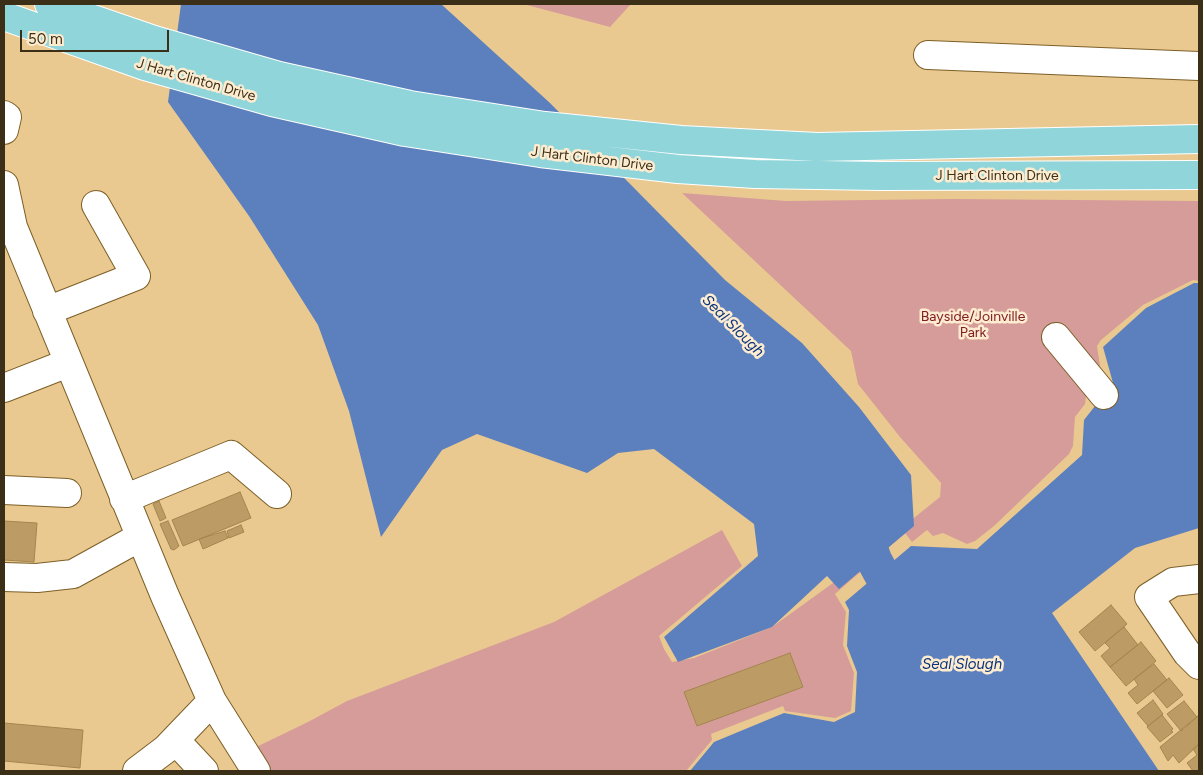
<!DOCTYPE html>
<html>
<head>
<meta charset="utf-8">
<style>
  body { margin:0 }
  #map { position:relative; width:1203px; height:775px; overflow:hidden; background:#eac990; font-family:Figtree,sans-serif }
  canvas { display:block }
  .frame { position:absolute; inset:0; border:5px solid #3c2f18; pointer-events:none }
  .scale { position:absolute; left:20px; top:30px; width:149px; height:22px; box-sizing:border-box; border:2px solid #3c2f18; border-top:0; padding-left:6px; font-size:15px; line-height:18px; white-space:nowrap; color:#3c2f18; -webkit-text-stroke:4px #fdecd0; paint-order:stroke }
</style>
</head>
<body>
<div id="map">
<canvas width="1203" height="775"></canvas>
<div class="frame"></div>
<div class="scale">50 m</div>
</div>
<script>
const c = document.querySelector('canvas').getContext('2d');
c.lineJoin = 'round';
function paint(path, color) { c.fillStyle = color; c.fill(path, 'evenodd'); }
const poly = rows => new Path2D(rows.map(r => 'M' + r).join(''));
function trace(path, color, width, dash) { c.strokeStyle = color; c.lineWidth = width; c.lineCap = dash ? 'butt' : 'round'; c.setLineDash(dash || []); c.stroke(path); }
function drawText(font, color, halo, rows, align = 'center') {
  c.font = font + ' Figtree,sans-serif'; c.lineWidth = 5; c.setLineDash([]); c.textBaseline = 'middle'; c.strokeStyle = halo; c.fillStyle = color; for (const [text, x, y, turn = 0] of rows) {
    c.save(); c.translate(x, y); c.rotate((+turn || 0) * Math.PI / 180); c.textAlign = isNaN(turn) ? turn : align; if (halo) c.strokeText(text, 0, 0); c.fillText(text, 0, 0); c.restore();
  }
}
const green = poly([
  [523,4,631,4,610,27],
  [682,193,786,201,952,199,1199,201,1199,281,1193,280,1143,305,1101,340,1097,346,1102,378,1086,396,1085,404,1075,417,1073,446,1069,454,994,526,975,541,967,544,943,533,933,536,927,530,912,542,905,533,835,594,846,612,843,645,854,673,851,711,835,718,785,711,783,706,711,734,712,740,686,771,261,771,250,750,308,722,347,701,554,622,722,530,742,566,659,636,664,649,672,662,694,658,772,627,833,583,940,497,941,483,900,437,858,384,851,351]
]);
const water = poly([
  [181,4,441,4,550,103,725,280,802,343,859,407,911,475,914,526,839,589,827,576,772,627,678,662,664,637,758,556,754,524,654,449,618,453,587,473,477,434,442,450,381,537,349,411,318,325,249,216,168,102],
  [1194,283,1199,283,1199,528,1135,548,1052,613,1159,771,690,771,714,742,784,713,834,722,855,712,857,672,847,646,849,610,845,602,911,546,977,549,1082,455,1084,420,1113,383,1103,347,1146,308]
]);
const river = poly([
  [857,512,874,560,904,615]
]);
const building = poly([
  [240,492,251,518,183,546,172,520,240,492],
  [159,501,166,518,160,521,153,504,159,501],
  [4,521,37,523,34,562,4,560,4,521],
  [168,521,179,546,174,550,171,549,160,524,168,521],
  [241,525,244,532,229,538,227,531,241,525],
  [225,531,228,538,203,549,199,539,225,531],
  [1111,605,1127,624,1095,651,1079,632,1111,605],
  [1124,627,1138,645,1110,667,1101,656,1110,648,1105,643,1124,627],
  [1141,642,1156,661,1126,686,1110,667,1141,642],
  [790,653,803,687,697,726,684,692,790,653],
  [1154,664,1167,680,1137,704,1128,693,1138,685,1134,679,1154,664],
  [1169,678,1183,695,1167,708,1153,691,1169,678],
  [1153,700,1163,714,1148,726,1137,713,1153,700],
  [1184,701,1197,717,1181,731,1167,714,1184,701],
  [1162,715,1173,729,1171,730,1173,732,1160,742,1147,727,1162,715],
  [1199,715,1199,744,1179,763,1173,755,1168,761,1160,747,1199,715],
  [4,723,83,730,80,768,4,761,4,723],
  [1199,744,1199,771,1193,771,1187,763,1197,755,1193,749,1199,744]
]);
const minor = poly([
  [928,55,1199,66],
  [4,115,7,117,4,130],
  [4,185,13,227,165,596,212,701,256,771],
  [47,311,136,276,96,205],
  [1056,337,1104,395],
  [4,388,68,363],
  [4,490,67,493],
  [124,499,231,455,277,494],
  [4,577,37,578,73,574,140,537],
  [1199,579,1173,582,1149,597,1187,653,1199,665],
  [175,740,204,771],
  [137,771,166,749,212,701]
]);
const major = poly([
  [49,4,154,40,279,76,410,105,545,126,681,140,817,147,1199,139],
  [4,16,145,66,272,102,405,132,540,153,678,169,755,174,880,176,1199,175]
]);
const streetNames = [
  ["J Hart Clinton Drive",196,80,16],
  ["J Hart Clinton Drive",592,159,7],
  ["J Hart Clinton Drive",997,176]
];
const parkNames = [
  ["Bayside/Joinville",973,317],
  ["Park",973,333]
];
const waterNames = [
  ["Seal Slough",733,326,45],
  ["Seal Slough",962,665]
];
paint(green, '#d69c9a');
paint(water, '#5c7fbe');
trace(river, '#5c7fbe', 36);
paint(building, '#bc9c64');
trace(building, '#a4854e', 1);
trace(minor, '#7c5f27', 30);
trace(major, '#fff', 30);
trace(minor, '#fff', 28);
trace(major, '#8fd5d9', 28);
drawText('14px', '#3c2f18', '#fdecd0', streetNames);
drawText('14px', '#801c25', '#fdecd0', parkNames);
drawText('italic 15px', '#09337e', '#fdecd0', waterNames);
</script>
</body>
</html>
